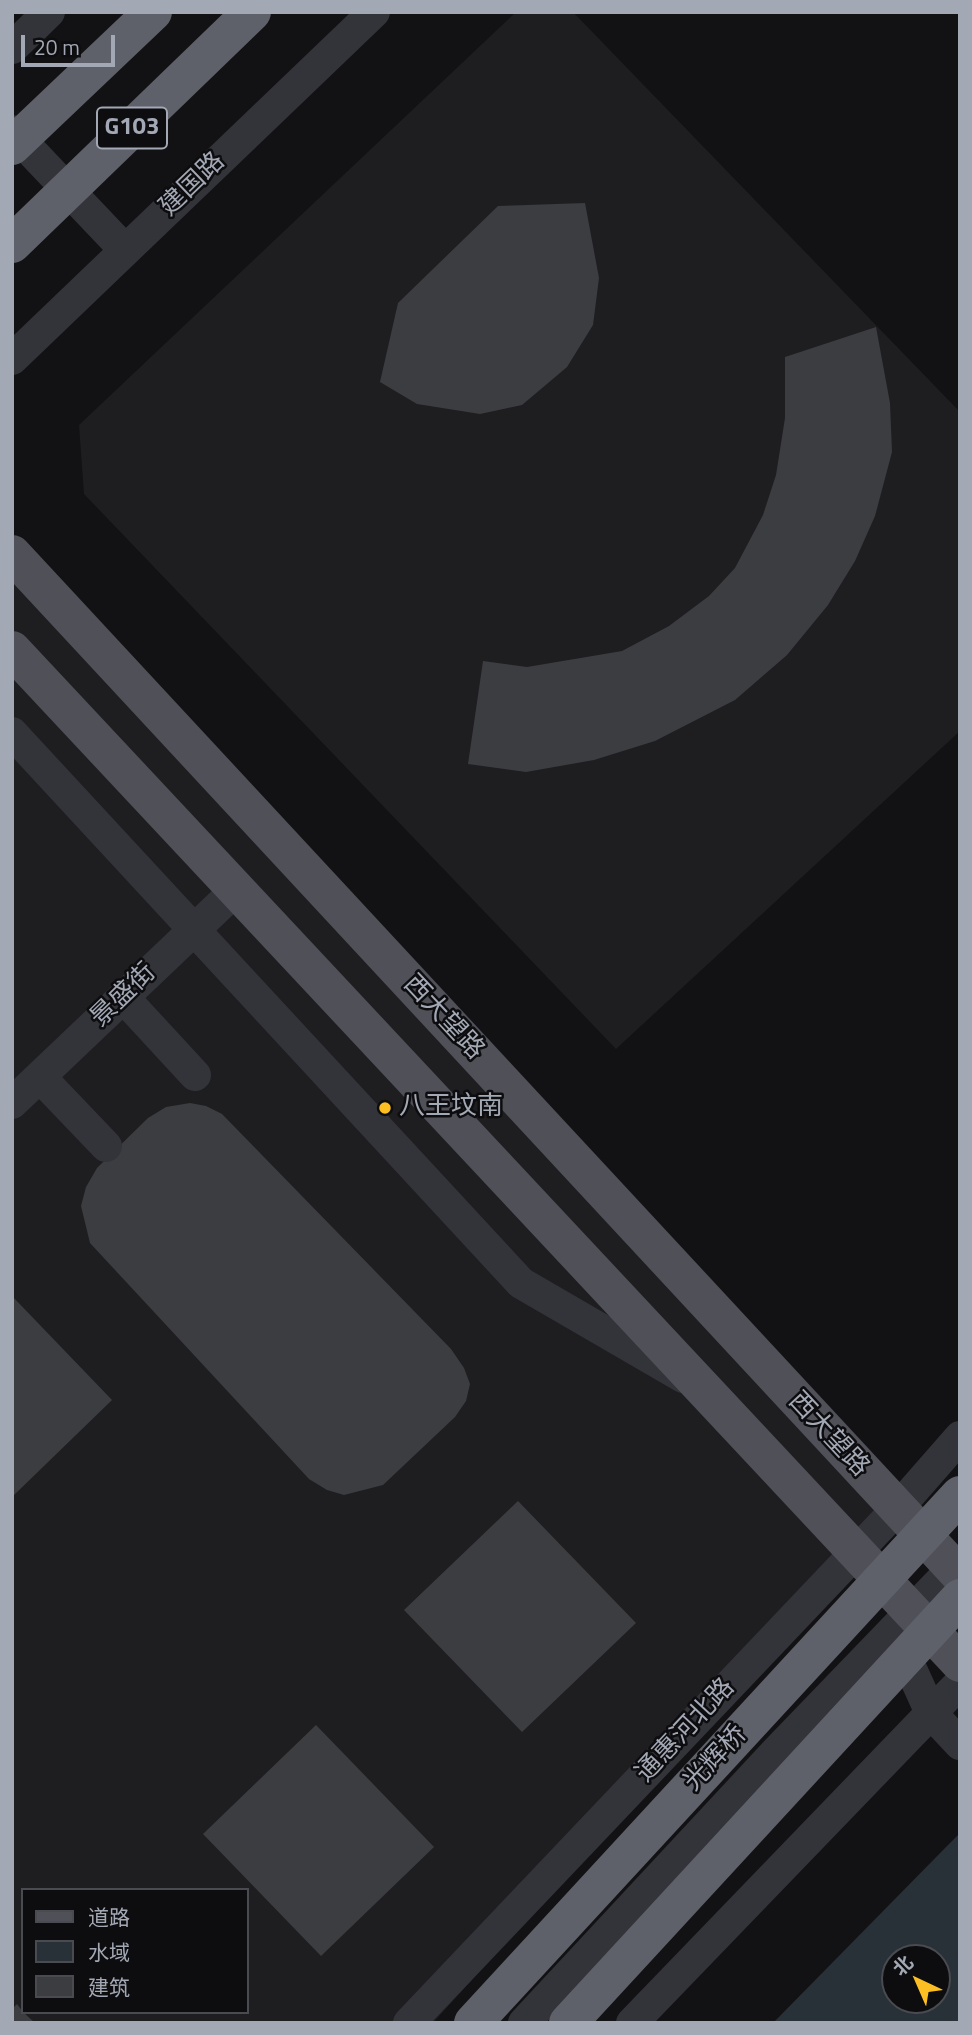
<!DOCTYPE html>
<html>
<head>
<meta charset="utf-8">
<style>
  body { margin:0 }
  #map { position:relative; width:972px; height:2035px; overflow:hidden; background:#121214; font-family:"Titillium Web","Noto Sans SC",sans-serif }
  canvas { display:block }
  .frame { position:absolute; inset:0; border:14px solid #a3a8b5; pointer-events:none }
  .legend { position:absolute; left:21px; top:1888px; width:228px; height:126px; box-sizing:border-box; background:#0d0d0f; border:2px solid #494b51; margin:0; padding:9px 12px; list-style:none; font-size:21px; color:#a3a8b5 }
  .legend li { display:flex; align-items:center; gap:14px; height:35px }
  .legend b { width:35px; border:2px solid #494b51 }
  .north { position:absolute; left:881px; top:1944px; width:70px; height:70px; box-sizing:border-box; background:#0d0d0f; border:2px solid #494b51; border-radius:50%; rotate:316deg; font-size:19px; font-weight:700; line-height:28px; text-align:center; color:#a3a8b5 }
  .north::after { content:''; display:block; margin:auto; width:24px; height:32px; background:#fbbe23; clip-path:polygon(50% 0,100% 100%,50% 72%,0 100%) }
  .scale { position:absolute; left:21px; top:35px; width:94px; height:32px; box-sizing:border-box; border:4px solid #a3a8b5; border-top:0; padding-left:9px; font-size:21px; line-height:24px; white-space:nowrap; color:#a3a8b5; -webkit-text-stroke:5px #0d0d0f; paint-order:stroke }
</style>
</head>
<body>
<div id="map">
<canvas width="972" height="2035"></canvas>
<div class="frame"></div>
<ul class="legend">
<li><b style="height:9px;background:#4f5058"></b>道路</li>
<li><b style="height:19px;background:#283038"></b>水域</li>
<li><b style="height:19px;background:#3c3d41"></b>建筑</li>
</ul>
<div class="north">北</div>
<div class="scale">20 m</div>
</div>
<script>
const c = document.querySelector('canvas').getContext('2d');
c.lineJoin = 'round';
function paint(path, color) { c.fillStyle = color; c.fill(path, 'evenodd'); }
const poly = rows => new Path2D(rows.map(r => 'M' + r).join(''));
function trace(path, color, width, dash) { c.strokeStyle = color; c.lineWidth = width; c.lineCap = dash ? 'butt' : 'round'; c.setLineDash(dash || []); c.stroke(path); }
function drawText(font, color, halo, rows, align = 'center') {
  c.font = font + ' "Titillium Web","Noto Sans SC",sans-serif'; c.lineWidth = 5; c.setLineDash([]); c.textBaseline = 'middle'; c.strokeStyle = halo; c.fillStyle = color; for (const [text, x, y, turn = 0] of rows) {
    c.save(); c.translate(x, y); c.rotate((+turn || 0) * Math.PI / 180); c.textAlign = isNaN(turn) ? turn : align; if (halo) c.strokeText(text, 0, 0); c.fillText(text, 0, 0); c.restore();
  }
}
const built = poly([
  [516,12,573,12,960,412,960,731,616,1049,84,494,79,425],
  [12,577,897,1509,433,2023,12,2023],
  [23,1890,247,1890,247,2012,23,2012]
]);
const water = poly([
  [960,1833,960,2023,773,2023,947,1846],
  [895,1958,937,1958,937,2000,895,2000]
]);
const building = poly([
  [585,203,599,278,593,325,567,367,522,405,480,414,417,404,380,382,398,303,498,206],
  [876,327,890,403,892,452,875,516,855,561,828,605,787,655,735,700,655,741,594,760,526,772,468,764,483,661,527,667,622,651,669,626,709,596,735,568,763,515,776,475,785,418,785,357],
  [190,1103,206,1106,222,1114,451,1349,464,1368,470,1384,466,1401,455,1417,383,1485,344,1495,327,1490,309,1479,90,1243,81,1206,86,1187,97,1168,148,1118,166,1107],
  [12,1296,112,1400,12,1497],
  [518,1501,636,1623,522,1732,404,1610],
  [316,1725,434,1847,321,1956,203,1834],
  [17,2004,23,2012,35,2023,12,2023,12,2009]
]);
const minor = poly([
  [12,48,49,12],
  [12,131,125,250],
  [12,359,374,12],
  [12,733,521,1283,683,1377],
  [123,997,195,1075],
  [40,1077,106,1146],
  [12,1103,237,889],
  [897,1638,931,1713,960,1744],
  [409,2023,897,1509,960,1437],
  [524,2023,777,1751,960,1561],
  [632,2023,960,1683]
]);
const major = poly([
  [12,554,960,1575],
  [12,650,960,1663]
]);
const highwayBridge = poly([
  [12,146,153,12],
  [12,244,252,12],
  [473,2023,960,1495],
  [568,2023,960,1598]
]);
const markers = [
  [385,1108,7,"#fbbe23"]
];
const shields = [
  [132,128,70]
];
const shieldNames = [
  ["G103",132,128]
];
const streetNames = [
  ["建国路",193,185,-44],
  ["景盛街",124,996,-44],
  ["西大望路",443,1018,47],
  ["西大望路",828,1435,47],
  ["通惠河北路",686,1731,-47],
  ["光辉桥",716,1759,-47]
];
const poiNames = [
  ["八王坟南",399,1108]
];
paint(built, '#1e1e21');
paint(water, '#283038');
paint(building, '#3c3d41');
trace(minor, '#333439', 32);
trace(major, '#4f5058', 38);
trace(highwayBridge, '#5f616a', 38);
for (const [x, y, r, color] of markers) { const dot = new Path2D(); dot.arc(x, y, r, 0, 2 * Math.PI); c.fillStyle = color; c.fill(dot); trace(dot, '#0d0d0f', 2.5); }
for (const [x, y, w] of shields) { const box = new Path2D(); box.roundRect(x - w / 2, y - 20.5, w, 41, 5); c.fillStyle = '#0d0d0f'; c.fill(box); trace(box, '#a3a8b5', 2); }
drawText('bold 24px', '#a3a8b5', null, shieldNames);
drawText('26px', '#a3a8b5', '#0d0d0f', streetNames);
drawText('26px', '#a3a8b5', '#0d0d0f', poiNames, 'left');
</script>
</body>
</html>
